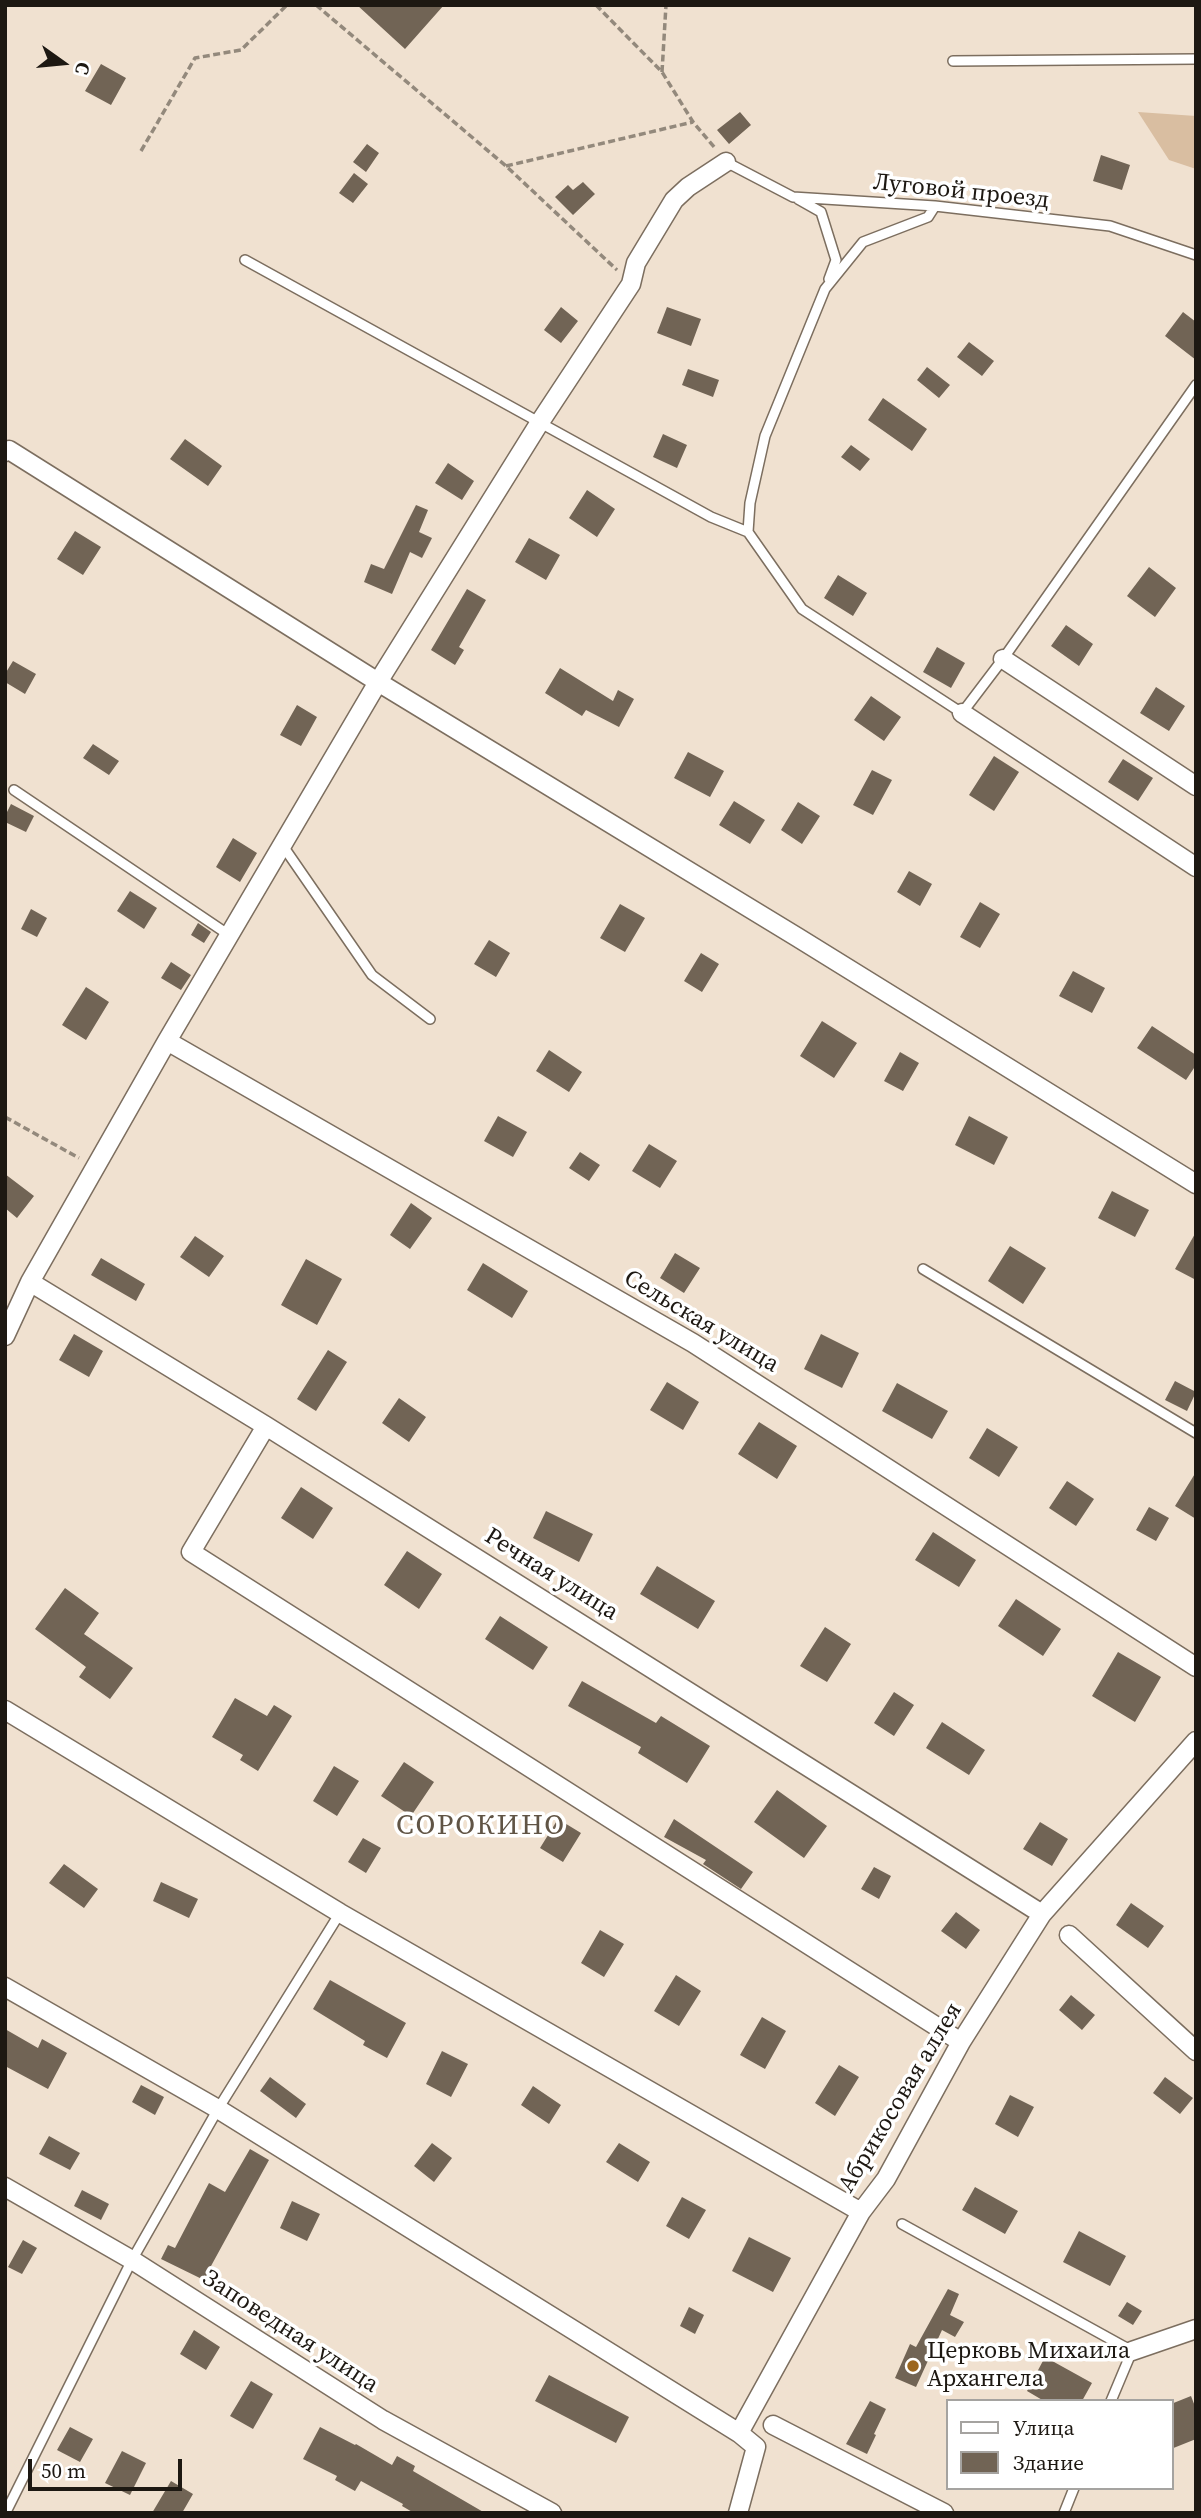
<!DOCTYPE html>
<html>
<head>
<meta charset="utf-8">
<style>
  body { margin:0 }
  #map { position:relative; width:1201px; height:2518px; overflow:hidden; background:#f0e1d0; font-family:"Source Serif 4",serif }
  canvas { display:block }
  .frame { position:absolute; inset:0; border:7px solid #1d1812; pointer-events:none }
  .legend { position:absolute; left:946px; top:2399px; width:228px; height:91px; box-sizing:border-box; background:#fff; border:2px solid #a5a3a0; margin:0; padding:9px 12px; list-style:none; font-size:21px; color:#1d1812 }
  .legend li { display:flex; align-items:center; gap:14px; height:35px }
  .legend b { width:35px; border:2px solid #a5a3a0 }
  .north { position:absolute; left:28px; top:28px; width:70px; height:70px; -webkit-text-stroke:5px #fff; paint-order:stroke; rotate:105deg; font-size:19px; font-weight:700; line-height:28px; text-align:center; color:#1d1812 }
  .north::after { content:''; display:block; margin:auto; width:24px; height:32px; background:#1d1812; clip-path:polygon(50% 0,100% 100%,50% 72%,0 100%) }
  .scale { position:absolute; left:28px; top:2459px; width:154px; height:32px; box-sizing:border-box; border:4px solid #1d1812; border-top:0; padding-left:9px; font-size:21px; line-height:24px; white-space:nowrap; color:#1d1812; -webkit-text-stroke:5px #fff; paint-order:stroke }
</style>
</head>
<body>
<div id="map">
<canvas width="1201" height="2518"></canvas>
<div class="frame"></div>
<ul class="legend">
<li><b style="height:9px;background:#fff"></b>Улица</li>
<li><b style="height:19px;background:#716455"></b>Здание</li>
</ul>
<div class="north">С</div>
<div class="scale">50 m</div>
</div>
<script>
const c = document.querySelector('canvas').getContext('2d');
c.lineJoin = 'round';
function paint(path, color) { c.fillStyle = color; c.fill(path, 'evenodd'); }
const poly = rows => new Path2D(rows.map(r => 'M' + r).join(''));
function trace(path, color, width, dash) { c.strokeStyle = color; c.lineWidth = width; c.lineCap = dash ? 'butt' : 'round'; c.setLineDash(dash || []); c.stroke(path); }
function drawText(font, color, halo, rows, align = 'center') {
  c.font = font + ' "Source Serif 4",serif'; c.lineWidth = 7; c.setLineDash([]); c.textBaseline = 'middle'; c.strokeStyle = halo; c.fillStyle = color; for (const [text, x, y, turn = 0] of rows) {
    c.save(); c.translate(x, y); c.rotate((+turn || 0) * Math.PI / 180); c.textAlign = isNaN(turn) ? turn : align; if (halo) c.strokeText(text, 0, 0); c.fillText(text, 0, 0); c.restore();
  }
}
const green = poly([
  [1138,112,1196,116,1196,169,1169,160]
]);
const building = poly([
  [357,5,444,5,405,49],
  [101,64,126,78,111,105,85,91],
  [740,112,751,125,729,144,717,130],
  [367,144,379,153,366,172,353,162],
  [1101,155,1130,165,1122,190,1093,181],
  [354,173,368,184,353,203,339,193],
  [583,182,595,194,573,215,555,197,568,185,573,190],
  [561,307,578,321,561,343,544,330],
  [667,307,701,319,691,346,657,333],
  [1183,312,1196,322,1196,360,1165,336],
  [969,342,994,361,982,376,957,357],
  [927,367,950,385,939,398,917,380],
  [688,369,719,380,713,397,682,385],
  [883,398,927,429,912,451,868,420],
  [663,434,687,445,677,468,653,457],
  [185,439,222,466,208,486,170,459],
  [851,445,870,459,860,471,841,457],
  [448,463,474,481,462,500,435,483],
  [587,490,615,509,597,537,569,518],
  [416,505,428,510,419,532,432,538,422,558,410,552,392,594,364,582,371,564,384,569],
  [75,531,101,547,83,575,57,559],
  [529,538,560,555,546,580,515,562],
  [1149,567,1176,588,1155,617,1127,596],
  [838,575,867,593,853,616,824,598],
  [467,589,486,600,459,647,464,650,455,665,431,650],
  [1066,625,1093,644,1079,666,1051,646],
  [937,647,965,663,951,688,923,672],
  [13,661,36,674,25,694,5,682,5,674],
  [560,668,613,701,618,690,634,699,619,727,586,710,582,716,545,693],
  [1156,687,1185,706,1169,731,1140,713],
  [871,696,901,717,884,741,854,720],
  [297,705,317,717,301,746,280,735],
  [93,744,119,761,109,775,83,758],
  [688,752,724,771,710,797,674,778],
  [994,756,1019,772,994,811,969,795],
  [1123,759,1153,778,1138,801,1108,782],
  [872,770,892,780,873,815,853,805],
  [734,801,765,820,750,844,719,825],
  [798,802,820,816,802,844,781,830],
  [11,804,34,816,26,832,5,822,5,816],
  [233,838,257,853,240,882,216,867],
  [909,871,932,884,920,906,897,892],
  [130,891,157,908,144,929,117,911],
  [980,902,1000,914,980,948,960,937],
  [620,904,645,918,625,952,600,938],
  [31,909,47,918,37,937,21,929],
  [198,923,211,932,204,943,191,935],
  [489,940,510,953,496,977,474,964],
  [701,953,719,964,702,992,684,981],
  [171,962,191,975,181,990,161,978],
  [1073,971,1105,988,1092,1013,1059,996],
  [86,987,109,1002,86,1040,62,1025],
  [822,1021,857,1043,834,1078,800,1056],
  [1152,1026,1196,1055,1196,1065,1186,1080,1137,1048],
  [549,1050,582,1072,569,1092,536,1071],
  [900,1052,919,1063,903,1091,884,1081],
  [498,1116,527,1132,513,1157,484,1141],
  [969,1116,1008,1137,994,1165,955,1145],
  [649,1144,677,1161,660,1188,632,1171],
  [580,1152,600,1165,589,1181,569,1168],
  [5,1174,34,1196,17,1218,5,1208],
  [1112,1191,1149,1210,1135,1237,1098,1218],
  [411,1203,432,1218,410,1249,390,1235],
  [1196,1232,1196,1280,1175,1269],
  [195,1236,224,1256,209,1277,180,1257],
  [1010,1246,1046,1268,1023,1304,988,1281],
  [675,1253,700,1268,684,1293,660,1278],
  [101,1258,145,1284,136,1301,91,1275],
  [306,1259,342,1279,317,1325,281,1305],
  [483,1263,528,1291,512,1318,467,1290],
  [74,1334,103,1351,89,1377,59,1360],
  [821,1334,859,1353,842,1388,804,1369],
  [328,1350,347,1362,316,1411,297,1399],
  [1175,1381,1196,1392,1187,1411,1165,1400],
  [667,1382,699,1402,683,1430,650,1410],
  [897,1383,948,1411,932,1439,882,1411],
  [399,1398,426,1417,409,1442,382,1423],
  [759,1422,797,1446,777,1479,738,1454],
  [987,1428,1018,1447,999,1477,969,1458],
  [1196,1472,1196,1519,1175,1506],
  [1067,1481,1094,1499,1076,1526,1049,1508],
  [301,1487,333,1508,313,1539,281,1518],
  [1149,1507,1169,1518,1156,1541,1136,1530],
  [546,1511,593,1534,579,1562,533,1538],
  [933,1532,976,1560,959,1587,915,1560],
  [407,1551,442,1574,419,1609,384,1585],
  [657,1566,715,1601,698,1629,640,1594],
  [65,1588,99,1613,84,1634,133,1668,110,1699,79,1677,86,1667,35,1629],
  [1016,1599,1061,1629,1043,1656,998,1626],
  [500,1616,548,1647,533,1670,485,1639],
  [825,1627,851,1644,827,1682,800,1666],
  [1118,1652,1161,1677,1135,1722,1092,1696],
  [582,1681,656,1723,661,1716,710,1746,687,1783,638,1753,641,1747,568,1706],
  [894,1692,914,1705,894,1736,874,1723],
  [235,1698,267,1716,274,1705,292,1716,258,1771,240,1760,243,1755,212,1737],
  [942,1722,985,1750,969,1775,926,1748],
  [404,1762,434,1782,411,1816,381,1796],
  [334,1766,359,1781,337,1816,313,1801],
  [777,1790,827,1826,804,1858,754,1822],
  [558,1819,581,1833,563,1862,540,1848],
  [674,1819,753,1872,741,1889,703,1864,706,1860,664,1837],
  [1040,1822,1068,1839,1052,1866,1023,1849],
  [363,1838,381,1848,366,1873,348,1862],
  [64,1864,98,1889,84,1908,49,1883],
  [874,1867,891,1876,879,1899,861,1889],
  [161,1882,198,1899,189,1918,153,1901],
  [1131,1903,1164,1926,1148,1948,1116,1925],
  [956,1912,980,1930,966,1949,941,1931],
  [600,1930,624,1944,604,1977,581,1963],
  [676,1975,701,1991,679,2026,654,2011],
  [330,1980,406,2023,387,2058,363,2045,365,2041,313,2009],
  [1071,1995,1095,2015,1082,2030,1059,2010],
  [762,2017,786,2031,765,2069,740,2055],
  [5,2029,38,2048,42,2039,67,2053,48,2089,5,2066],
  [442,2051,468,2064,451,2097,426,2084],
  [839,2065,859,2077,835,2116,815,2103],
  [270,2077,306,2104,296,2118,260,2091],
  [1165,2077,1193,2098,1180,2114,1153,2093],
  [141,2085,164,2097,155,2115,132,2102],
  [533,2086,561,2105,549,2124,521,2105],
  [1010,2095,1034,2107,1018,2137,995,2124],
  [49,2136,80,2153,70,2170,39,2154],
  [432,2143,452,2158,434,2182,414,2166],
  [619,2143,650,2162,638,2182,606,2162],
  [250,2149,269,2160,211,2266,215,2268,208,2282,161,2259,168,2245,175,2248,209,2183,225,2192],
  [975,2187,1018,2211,1005,2234,962,2210],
  [82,2190,109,2204,101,2220,74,2206],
  [682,2197,706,2210,689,2239,666,2226],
  [292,2201,320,2214,307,2241,280,2228],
  [1079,2231,1126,2256,1110,2286,1063,2262],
  [749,2237,791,2258,773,2292,732,2271],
  [23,2240,37,2248,22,2274,8,2267],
  [948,2289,959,2294,950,2315,964,2322,955,2337,942,2330,916,2387,895,2378,910,2344,916,2347],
  [1127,2302,1142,2311,1133,2325,1118,2316],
  [689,2307,704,2315,695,2334,680,2326],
  [194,2330,220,2347,206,2370,180,2354],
  [1045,2357,1092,2383,1082,2401,1044,2401,1027,2391],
  [549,2375,629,2417,616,2443,535,2401],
  [251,2381,273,2394,253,2429,230,2416],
  [1191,2396,1196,2409,1196,2439,1171,2449,1171,2404],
  [870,2401,886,2409,874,2434,876,2435,867,2454,846,2444],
  [70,2427,93,2439,80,2462,57,2450],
  [320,2427,355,2445,356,2444,392,2465,397,2456,415,2466,413,2471,485,2513,414,2513,402,2506,403,2504,361,2481,355,2491,335,2480,337,2476,303,2459],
  [122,2451,146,2463,130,2495,105,2483],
  [171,2481,193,2494,182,2513,152,2513]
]);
const path = poly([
  [316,5,506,166,617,270],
  [596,5,662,72,693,122,715,148],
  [662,72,666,5],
  [141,151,195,58,241,50,287,5],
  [506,166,693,122],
  [5,1117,79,1158]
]);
const service = poly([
  [953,61,1196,59],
  [726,162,793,197,935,206,1110,226,1196,255],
  [798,199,821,212,836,260,829,279],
  [245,260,711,517,748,532,802,609,962,713,1003,659,1196,385],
  [748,532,750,503,765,436,825,289,863,242,928,217,935,206],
  [14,790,229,935],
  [283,846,372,975,430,1019],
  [923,1269,1196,1433],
  [902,2224,1132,2351,1111,2401],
  [7,2510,132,2260,218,2109,340,1913],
  [1064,2513,1074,2488]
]);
const minor = poly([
  [5,452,9,450,378,682,797,937,1196,1184],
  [1003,659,1196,786],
  [962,713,1196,867],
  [167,1041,693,1343,1196,1667],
  [30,1282,266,1426,1042,1914],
  [5,1336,30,1282,167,1041,378,682,540,422,631,284,636,263,674,200,688,187,726,162],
  [266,1426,191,1552,961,2042],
  [5,1710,340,1913,861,2212],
  [1069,1935,1196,2051],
  [5,1987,218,2109,739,2433],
  [5,2187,132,2260,383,2420,552,2513],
  [1132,2351,1196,2329],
  [773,2425,944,2513],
  [738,2513,756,2447,739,2433,861,2212,886,2179,961,2042,1042,1914,1196,1741]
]);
const markers = [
  [913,2366,7,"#9c671f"]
];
const streetNames = [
  ["Луговой проезд",961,192,6],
  ["Сельская улица",701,1322,31],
  ["Речная улица",551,1575,32],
  ["Абрикосовая аллея",901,2098,-59],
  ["Заповедная улица",290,2332,33]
];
const poiNames = [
  ["Церковь Михаила",927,2352],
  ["Архангела",927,2380]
];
const quarterNames = [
  ["СОРОКИНО",481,1827]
];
paint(green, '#d9bea1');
paint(building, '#716455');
trace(service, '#7c6e5f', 12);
trace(minor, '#7c6e5f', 21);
trace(path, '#93897c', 3.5, [7, 3.5]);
trace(service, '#fff', 9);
trace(minor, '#fff', 18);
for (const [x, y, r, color] of markers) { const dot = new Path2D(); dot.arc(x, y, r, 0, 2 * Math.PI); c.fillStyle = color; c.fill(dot); trace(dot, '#fff', 2.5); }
drawText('24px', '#1d1812', '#fff', streetNames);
drawText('24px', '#1d1812', '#fff', poiNames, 'left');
c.letterSpacing = '2px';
drawText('28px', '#605445', '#fff', quarterNames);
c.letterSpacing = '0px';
</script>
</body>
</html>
